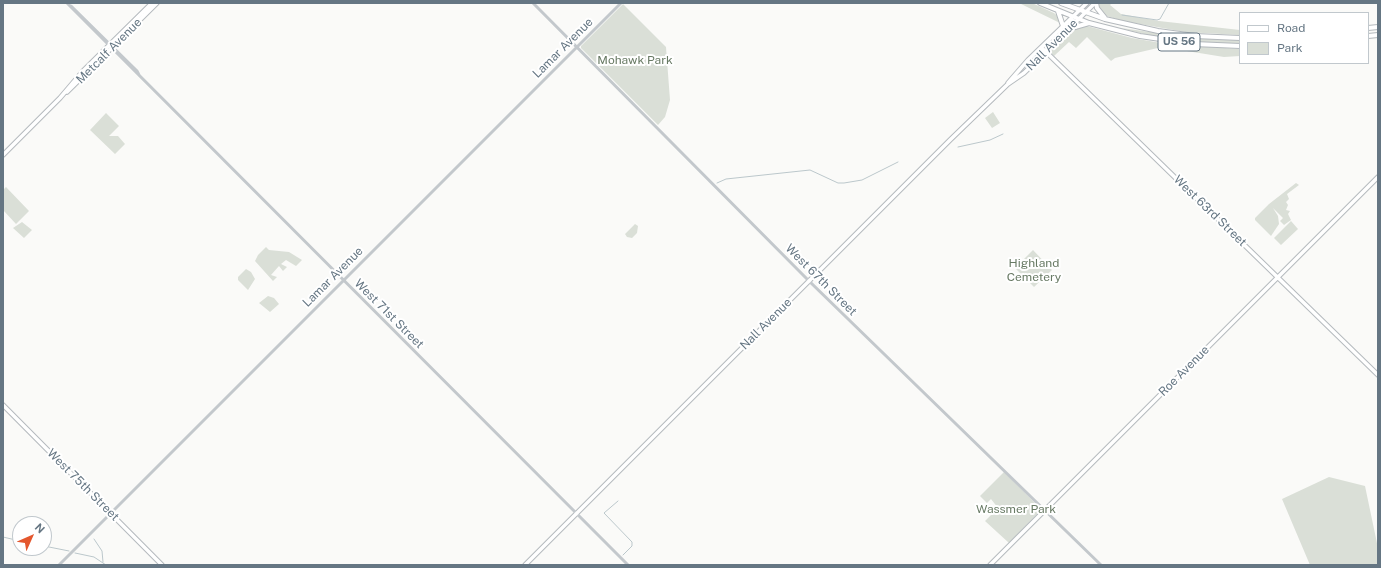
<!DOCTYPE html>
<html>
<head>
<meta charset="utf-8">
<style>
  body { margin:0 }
  #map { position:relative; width:1381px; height:568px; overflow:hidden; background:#fafaf8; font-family:"Public Sans",sans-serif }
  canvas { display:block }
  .frame { position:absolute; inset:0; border:4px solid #657683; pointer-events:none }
  .legend { position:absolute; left:1239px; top:12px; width:130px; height:52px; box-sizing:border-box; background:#fff; border:1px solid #c1c8cd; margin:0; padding:5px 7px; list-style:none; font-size:12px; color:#657683 }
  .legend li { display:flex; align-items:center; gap:8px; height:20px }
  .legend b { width:20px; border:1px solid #c1c8cd }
  .north { position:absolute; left:12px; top:516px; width:40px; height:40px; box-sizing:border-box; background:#fff; border:1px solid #c1c8cd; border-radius:50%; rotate:45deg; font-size:11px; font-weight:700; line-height:16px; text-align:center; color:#657683 }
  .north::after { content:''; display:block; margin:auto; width:14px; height:18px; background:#e4572e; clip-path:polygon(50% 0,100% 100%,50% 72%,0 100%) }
</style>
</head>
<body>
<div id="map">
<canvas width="1381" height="568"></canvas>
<div class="frame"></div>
<ul class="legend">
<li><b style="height:5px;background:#fff"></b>Road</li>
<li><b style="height:11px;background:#dadfd7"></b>Park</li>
</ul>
<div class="north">N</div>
</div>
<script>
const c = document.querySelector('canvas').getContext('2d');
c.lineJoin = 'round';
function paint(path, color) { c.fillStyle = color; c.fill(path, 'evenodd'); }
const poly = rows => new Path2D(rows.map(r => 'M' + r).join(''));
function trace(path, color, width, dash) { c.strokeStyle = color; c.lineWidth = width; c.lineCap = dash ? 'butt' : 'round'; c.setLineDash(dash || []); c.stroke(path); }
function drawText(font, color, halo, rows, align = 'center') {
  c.font = font + ' "Public Sans",sans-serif'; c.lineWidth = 4; c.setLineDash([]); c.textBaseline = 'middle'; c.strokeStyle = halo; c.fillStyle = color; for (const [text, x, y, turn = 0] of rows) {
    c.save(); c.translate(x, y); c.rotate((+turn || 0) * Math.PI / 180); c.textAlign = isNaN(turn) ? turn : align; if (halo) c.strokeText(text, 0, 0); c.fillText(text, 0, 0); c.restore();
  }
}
const green = poly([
  [1019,3,1032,3,1054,13,1060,18,1060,23],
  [1097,3,1112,3,1110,5,1121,14,1159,21,1240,30,1240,35,1185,32,1123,21,1107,16,1102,12],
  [623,4,666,47,670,100,665,117,658,125,581,48,581,46],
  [1087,26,1132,38,1167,44,1239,49,1240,56,1224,57,1162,47,1115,58,1111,61,1087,37,1076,48,1069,42,1054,56,1052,54,1051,49,1069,32,1079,27],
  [1121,28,1194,38,1240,40,1240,44,1187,41,1148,35],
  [993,112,1000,123,992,128,985,118],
  [106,113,119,126,109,136,118,136,125,144,115,154,90,130],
  [1296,183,1299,185,1287,194,1289,199,1286,202,1288,205,1286,210,1290,211,1288,214,1291,220,1284,225,1280,221,1283,218,1273,208,1278,216,1279,224,1271,236,1255,220,1255,218,1269,204],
  [6,187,29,211,16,224,3,210,3,190],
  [1291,221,1298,229,1281,245,1274,238],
  [22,222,32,230,24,238,13,228],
  [635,224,638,226,637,233,632,238,627,237,625,234],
  [266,247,269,250,289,252,302,260,296,266,286,260,281,264,287,267,283,271,279,266,271,275,277,277,273,281,255,261,258,255],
  [1033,250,1052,270,1034,287,1015,268],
  [246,269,251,272,255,279,248,290,238,280,238,277],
  [268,296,274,298,279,304,270,312,259,303],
  [1004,472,1040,508,1040,511,1009,543,985,521,998,508,991,499,987,503,980,496],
  [1329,477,1365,486,1378,548,1378,565,1310,565,1282,499]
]);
const stream = poly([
  [1122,15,1157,20,1160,19,1169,3],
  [958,147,990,140,1003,134],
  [717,183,726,179,810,170,838,183,844,183,862,180,898,162],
  [618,501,604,513,632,542,632,546,623,555],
  [3,537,20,541],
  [94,539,102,551,103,562],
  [44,546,69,551],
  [75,553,94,557,106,565]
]);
const minor = poly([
  [67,3,628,565],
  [533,3,809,281,1101,565],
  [71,6,137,71,139,75],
  [59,565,621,3]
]);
const major = poly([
  [1042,48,1378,375],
  [1008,83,1028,60,1087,3],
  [67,92,157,3],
  [3,155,60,98,83,71,152,3],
  [3,405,162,565],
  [525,565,950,140,1008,84,1024,73,1095,3],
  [990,565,1378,177]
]);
const highway = poly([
  [1040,3,1089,23,1140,36,1194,44,1240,46],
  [1061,3,1105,19,1158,31,1195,36,1240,38],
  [1096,3,1097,8,1105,18],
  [1058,11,1063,26],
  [1368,28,1378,27],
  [1068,29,1089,23],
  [1368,36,1378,35]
]);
const shields = [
  [1179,42,42]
];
const shieldNames = [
  ["US 56",1179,42]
];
const streetNames = [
  ["Nall Avenue",1052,45,-45],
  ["Lamar Avenue",563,48,-45],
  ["Metcalf Avenue",109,51,-45],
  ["West 63rd Street",1210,211,44],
  ["Lamar Avenue",333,277,-45],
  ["West 67th Street",821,280,45],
  ["West 71st Street",389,314,45],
  ["Nall Avenue",766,324,-45],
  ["Roe Avenue",1184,371,-45],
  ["West 75th Street",83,485,45]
];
const parkNames = [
  ["Mohawk Park",635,60],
  ["Highland",1034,263],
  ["Cemetery",1034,277],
  ["Wassmer Park",1016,509]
];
paint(green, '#dadfd7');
trace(stream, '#bbc7cb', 1);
trace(major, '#b5babe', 5.5);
trace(highway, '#b4b9bd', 6);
trace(minor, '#c3c8cc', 3);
trace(major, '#fff', 3.5);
trace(highway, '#fff', 4);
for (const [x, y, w] of shields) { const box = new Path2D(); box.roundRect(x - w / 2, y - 9, w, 18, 3); c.fillStyle = '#fff'; c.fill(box); trace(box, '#657683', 1); }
drawText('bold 11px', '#657683', null, shieldNames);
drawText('12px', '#657683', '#fff', streetNames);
drawText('12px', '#687a64', '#fff', parkNames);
</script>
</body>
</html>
